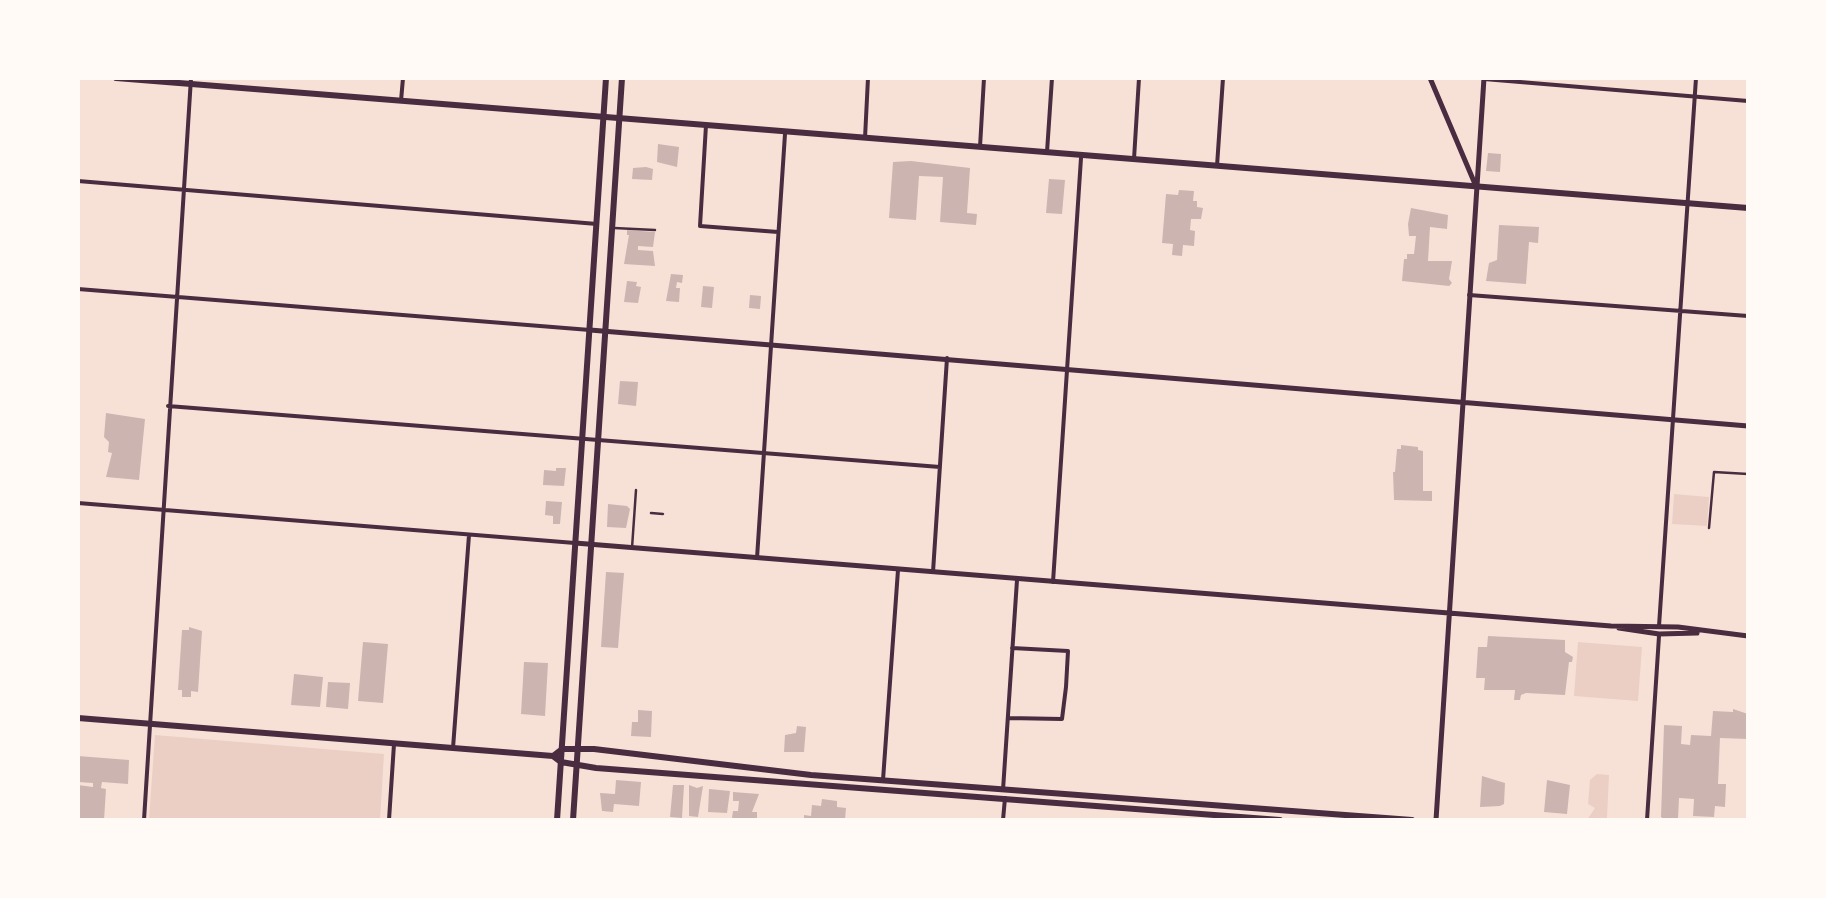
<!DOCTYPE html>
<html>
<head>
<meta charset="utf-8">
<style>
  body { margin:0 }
  #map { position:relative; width:1826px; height:898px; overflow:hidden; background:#f7e1d7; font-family:Lato,sans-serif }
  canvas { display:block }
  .frame { position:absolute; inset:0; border:80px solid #fffaf5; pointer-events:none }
</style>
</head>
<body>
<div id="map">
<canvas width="1826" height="898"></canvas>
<div class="frame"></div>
</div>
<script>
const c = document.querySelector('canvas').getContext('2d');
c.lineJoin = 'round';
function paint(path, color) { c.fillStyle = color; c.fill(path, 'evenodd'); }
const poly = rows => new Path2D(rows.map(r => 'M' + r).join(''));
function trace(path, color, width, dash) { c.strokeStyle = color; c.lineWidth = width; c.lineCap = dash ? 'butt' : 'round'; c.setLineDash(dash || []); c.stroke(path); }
const green = poly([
  [1674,494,1709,497,1707,526,1672,524],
  [1578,642,1642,647,1638,701,1574,696],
  [155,735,384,754,380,820,149,820],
  [1597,774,1609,775,1607,818,1587,820,1595,808,1588,804,1590,780]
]);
const building = poly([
  [658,144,679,147,677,167,657,162],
  [1488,153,1501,154,1500,172,1486,171],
  [911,161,970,168,967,213,977,214,976,225,940,222,943,177,919,176,916,220,889,218,893,162],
  [646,167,653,169,652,180,632,179,633,168],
  [1049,179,1065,180,1062,214,1046,213],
  [1179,190,1194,191,1193,201,1197,201,1197,207,1203,208,1201,219,1191,219,1190,230,1195,231,1194,246,1183,245,1182,256,1172,255,1173,244,1162,243,1166,194,1178,195],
  [1411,208,1448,215,1447,229,1430,227,1428,261,1452,261,1449,279,1452,283,1449,286,1402,281,1404,259,1407,259,1407,254,1414,254,1416,236,1409,236,1408,224],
  [1499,225,1539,227,1538,243,1529,242,1526,284,1486,281,1489,263,1497,260],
  [627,230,655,232,653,247,638,246,638,250,653,251,655,266,624,264,629,235,627,235],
  [671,274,683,275,682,283,677,282,676,288,680,288,679,302,666,301],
  [627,281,637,282,636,286,641,287,638,303,624,302],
  [703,286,714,287,712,308,701,307],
  [750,295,761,296,760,309,749,308],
  [620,381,638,382,636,406,618,404],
  [106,413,145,419,139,480,106,477,112,453,108,452,109,442,104,437],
  [1401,445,1418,447,1418,450,1423,451,1423,491,1432,491,1432,501,1394,500,1393,472,1395,472,1397,449,1401,449],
  [556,468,566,468,564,486,543,485,544,470,556,471],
  [546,501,562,502,560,524,553,524,553,516,545,515],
  [608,504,627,506,630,509,626,528,607,527],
  [606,572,624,573,618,648,601,647],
  [189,627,202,631,198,692,191,691,191,697,182,697,182,690,178,690,182,630,189,630],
  [1488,636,1565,640,1565,652,1573,657,1572,662,1569,662,1565,695,1526,693,1521,695,1520,700,1514,700,1515,690,1484,690,1485,678,1476,678,1478,647,1487,647],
  [363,642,388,644,383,703,358,701],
  [524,662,548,663,545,716,521,714],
  [294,674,323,677,320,707,291,705],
  [328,682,350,683,348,709,326,707],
  [1733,709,1748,714,1748,739,1720,738,1718,784,1726,784,1725,807,1715,806,1714,817,1693,816,1694,799,1679,798,1678,819,1665,820,1661,817,1664,725,1682,726,1681,744,1690,745,1691,735,1711,736,1713,711,1733,712],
  [638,710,652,711,651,737,631,736,632,722,638,722],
  [797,726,806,727,804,752,784,752,785,735,796,733],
  [78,756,129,760,128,784,102,782,101,788,106,789,104,820,78,820,78,785,93,787,93,783,78,782],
  [1482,776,1505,783,1504,804,1500,806,1480,807],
  [616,780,641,782,639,806,614,804,613,812,602,811,600,793,615,794],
  [1547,780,1570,785,1567,814,1544,812],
  [673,785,684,785,682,818,670,817],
  [689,785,697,788,703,786,698,817,689,816],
  [709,789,730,791,727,813,708,812],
  [733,792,759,794,752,812,757,812,757,820,732,818,733,811,738,811,739,801,733,801],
  [822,799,837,801,837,807,846,808,845,820,804,820,804,815,811,816,812,805,821,806]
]);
const service = poly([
  [614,228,655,230],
  [651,513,663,514],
  [1709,528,1714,472,1748,474],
  [632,548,636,490]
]);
const minor = poly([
  [1484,79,1748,101],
  [401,101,403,78],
  [706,125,700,226,778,232],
  [865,138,868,78],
  [980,147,984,78],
  [1047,152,1052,78],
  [1134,159,1139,78],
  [1217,166,1223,78],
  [78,181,597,224],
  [78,289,590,330],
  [1469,295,1748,316],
  [168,406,940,467],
  [78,503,575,543],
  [757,558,785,134],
  [933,572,947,358],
  [1053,582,1081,158],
  [1659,626,1696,78],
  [1008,718,1062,719,1066,687,1068,651,1012,648],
  [453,748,469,535],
  [883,780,898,570],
  [1003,790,1017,580],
  [144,820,191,78],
  [389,820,394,744],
  [1003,820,1005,798],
  [1647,820,1659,636]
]);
const tertiary = poly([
  [1430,78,1475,184],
  [590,330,1748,426],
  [575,543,1611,626,1678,627,1748,636],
  [1619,628,1659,634,1697,633],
  [1436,820,1484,78]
]);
const secondary = poly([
  [116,78,1748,208]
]);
const primary = poly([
  [78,718,553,756,561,762,596,768,1280,820],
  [553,756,562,749,594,749,811,775,1412,820],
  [557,820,606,78],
  [573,820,622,78]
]);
paint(green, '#ebcfc5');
paint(building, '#ccb4b1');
trace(service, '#4a2c40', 2.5);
trace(minor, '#4a2c40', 4);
trace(tertiary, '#4a2c40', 5);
trace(secondary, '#4a2c40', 6);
trace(primary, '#4a2c40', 6);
</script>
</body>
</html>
